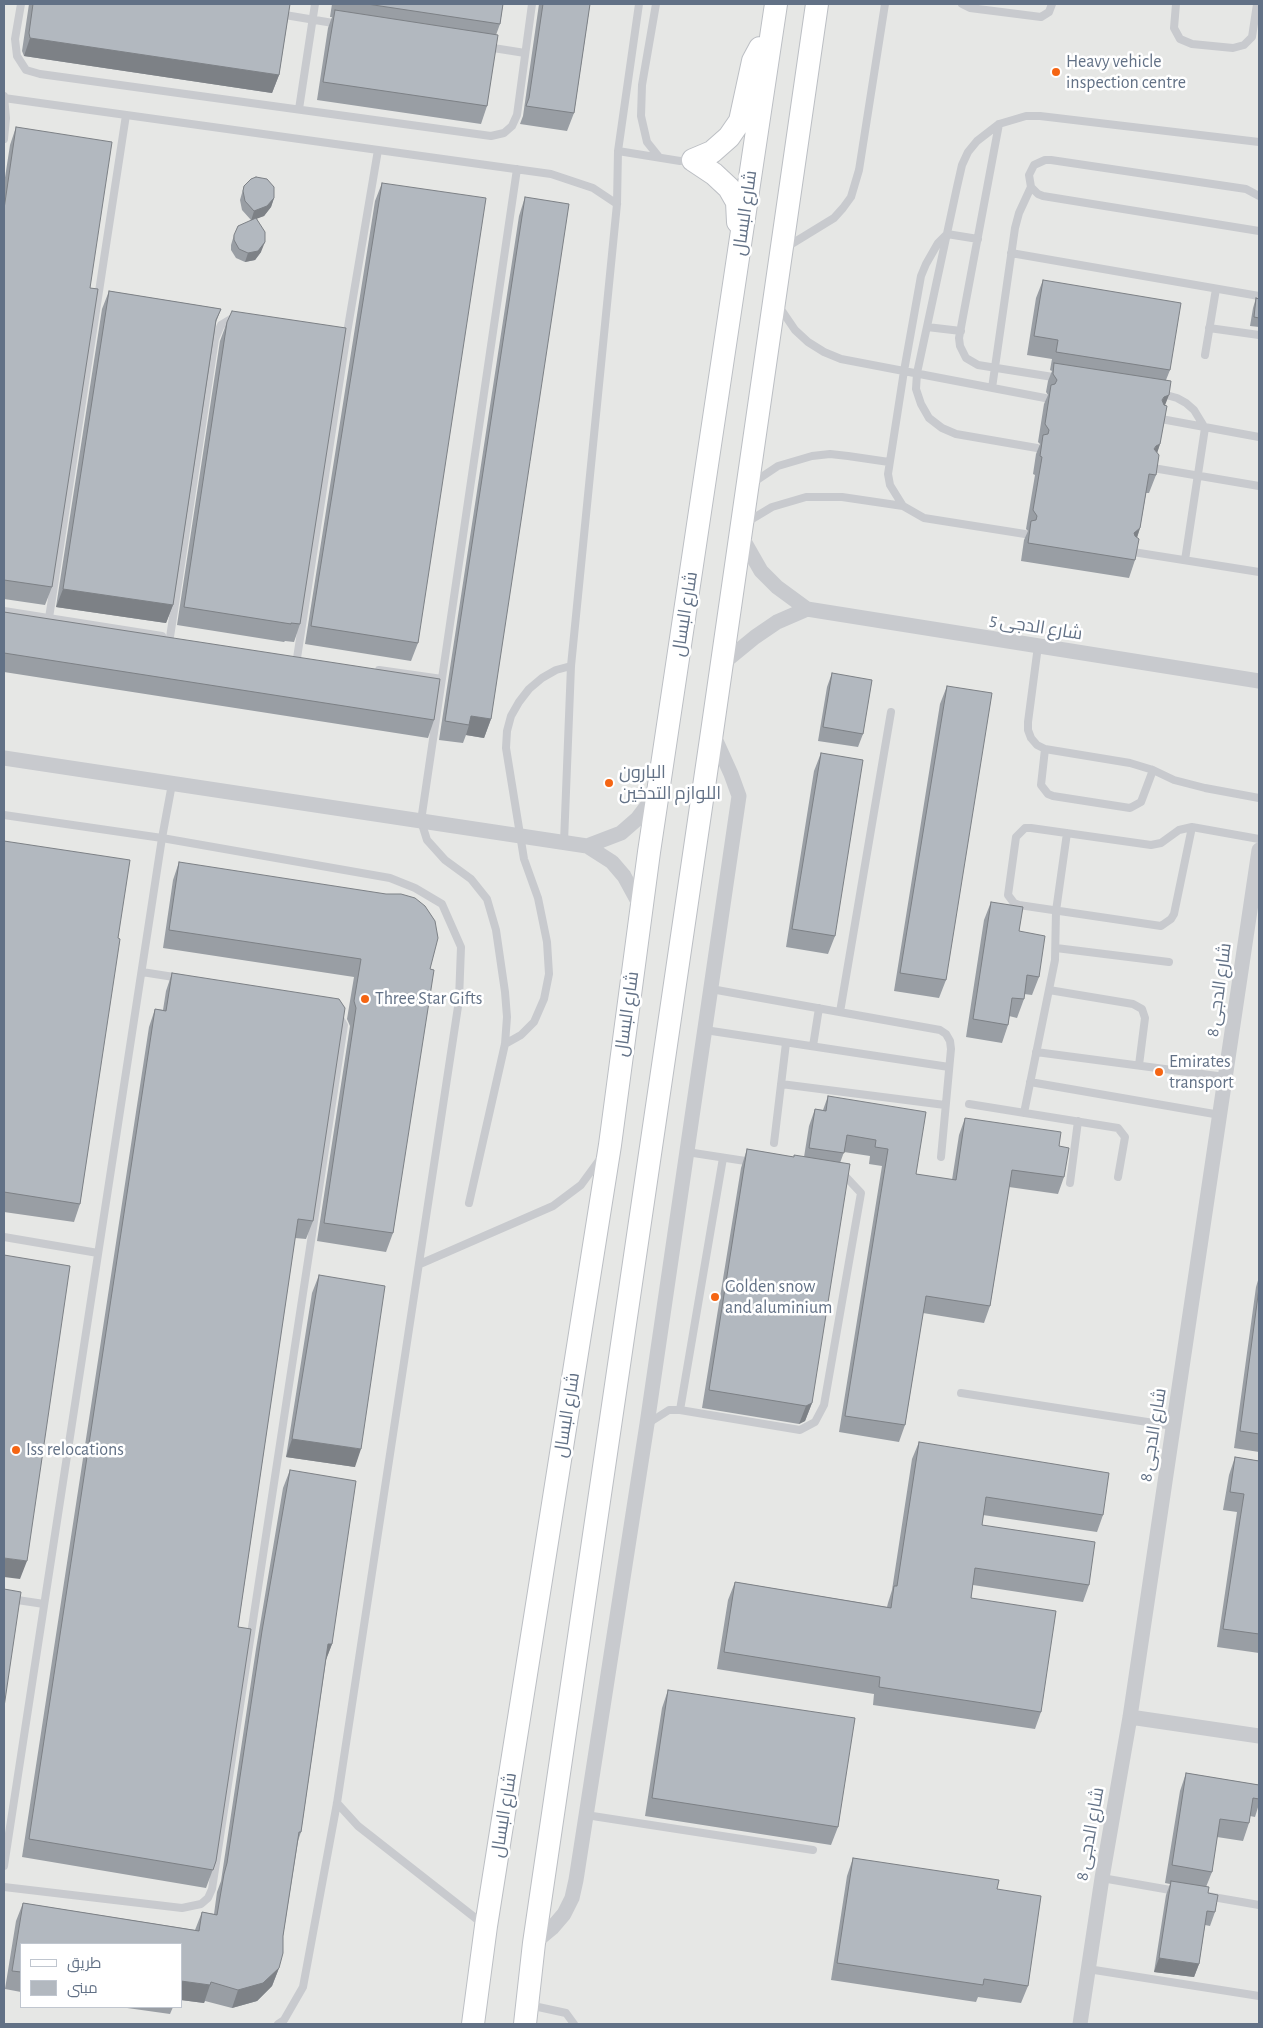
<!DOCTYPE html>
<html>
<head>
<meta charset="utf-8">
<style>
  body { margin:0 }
  #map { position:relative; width:1263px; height:2028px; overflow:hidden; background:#f6f6f2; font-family:"Alegreya Sans",Cairo,sans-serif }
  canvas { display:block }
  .frame { position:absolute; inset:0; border:5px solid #627186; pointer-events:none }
  .legend { position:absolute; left:20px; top:1943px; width:162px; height:65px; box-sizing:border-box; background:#fff; border:1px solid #c0c6cf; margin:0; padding:6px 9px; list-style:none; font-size:15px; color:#627186 }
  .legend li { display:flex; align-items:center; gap:10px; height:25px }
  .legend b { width:25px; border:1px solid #c0c6cf }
</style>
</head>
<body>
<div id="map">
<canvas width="1263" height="2028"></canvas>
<div class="frame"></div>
<ul class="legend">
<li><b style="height:6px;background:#fff"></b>طريق</li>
<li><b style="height:14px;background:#b2b8bf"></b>مبنى</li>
</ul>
</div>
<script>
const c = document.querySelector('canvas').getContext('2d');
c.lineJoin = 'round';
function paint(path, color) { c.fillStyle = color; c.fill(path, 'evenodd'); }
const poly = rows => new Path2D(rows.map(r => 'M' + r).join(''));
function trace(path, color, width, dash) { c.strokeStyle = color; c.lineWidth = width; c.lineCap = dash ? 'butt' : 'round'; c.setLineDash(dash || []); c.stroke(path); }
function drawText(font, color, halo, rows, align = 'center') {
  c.font = font + ' "Alegreya Sans",Cairo,sans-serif'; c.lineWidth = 5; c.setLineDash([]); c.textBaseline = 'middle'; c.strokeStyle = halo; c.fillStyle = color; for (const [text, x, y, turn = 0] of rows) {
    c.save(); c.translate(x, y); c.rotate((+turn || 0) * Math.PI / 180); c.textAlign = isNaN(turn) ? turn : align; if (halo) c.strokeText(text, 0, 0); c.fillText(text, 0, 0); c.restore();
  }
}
const built = poly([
  [4,4,1259,4,1259,2024,4,2024],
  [21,1944,181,1944,181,2007,21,2007]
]);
const lane = poly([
  [21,4,15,39,17,56,26,70,40,74,491,136,504,133,512,126,517,115,532,4],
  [656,4,642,85,641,116,647,142,659,157],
  [962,4,970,8,1041,17,1049,12,1052,4],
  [1176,4,1174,28,1180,39,1192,44,1233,48,1244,45,1252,37,1257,4],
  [279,14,339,24],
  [487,47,525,53],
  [4,96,6,118,4,139],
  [4,98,551,174,593,188,617,204],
  [299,109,315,4],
  [999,124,959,338,960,346,966,358,978,365,1059,378],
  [618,151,680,161,692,160],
  [1259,196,1246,189,1051,160,1045,160,1034,165,1029,175,1031,187,1038,194,1043,196,1259,231],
  [978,239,947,234,938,243,926,264,921,276,904,371,888,474,890,485,903,506,924,518,1025,534],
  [785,248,834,218,843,208,851,197,859,170,885,4],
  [1011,253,1259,296],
  [780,308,795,330,808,342,824,352,841,359,1045,398],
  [927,327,961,331],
  [1209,328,1259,335],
  [1205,355,1216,289],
  [992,388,1015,228,1019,213,1031,187],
  [1159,393,1177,398,1186,403,1194,410,1205,428,1185,560],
  [1161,419,1259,437],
  [1037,448,956,434,942,428,929,418,921,404,916,389,917,373,957,187,962,165,968,152,977,141,999,124,1026,116,1040,116,1259,142],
  [1153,468,1259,486],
  [754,482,778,466,812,456,830,454,848,456,889,462],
  [747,522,772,507,806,497,842,497,903,506],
  [1133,552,1259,572],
  [4,611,162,636],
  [49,618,126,115],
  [170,637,215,339,221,325,236,316],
  [1038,646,1028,722,1028,730,1031,738,1037,745,1045,749,1130,763,1153,770,1174,780,1205,788,1259,798],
  [297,658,347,333,378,150],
  [379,670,442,679],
  [1045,749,1041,785,1048,794,1053,796,1130,808,1141,802,1153,770],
  [4,815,162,838,390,878,415,888,442,904,461,947,459,1000,337,1803,303,1987,284,2020,278,2024],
  [1192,827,1174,914,1171,919,1161,926,1019,905,1014,903,1008,895,1016,837,1025,828,1031,828,1151,845,1161,843,1179,830,1192,827],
  [1192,827,1259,839],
  [564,842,571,666,617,204,618,151,639,4],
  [1056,948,1169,962],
  [142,972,180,978],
  [711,989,940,1030,946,1034,950,1041,951,1049,941,1157],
  [1049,990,1133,1004,1142,1009,1145,1018,1139,1065],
  [840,1012,891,712],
  [705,1030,949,1067],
  [505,1044,521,1035,534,1022,544,999,549,974,547,942,538,898,524,859,506,748,507,731,511,716,519,702,529,689,542,678,556,670,571,666],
  [813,1046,819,1008],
  [1036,1052,1225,1077],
  [1030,1082,1220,1115],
  [781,1084,945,1105],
  [969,1104,1118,1128,1125,1137,1118,1177],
  [1024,1113,1055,960,1056,911,1067,833],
  [774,1143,786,1043],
  [687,1152,752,1162],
  [1070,1183,1078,1121],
  [469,1203,505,1044,507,1017,505,992,496,930,487,899,471,879,445,860,427,840,421,821,517,169],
  [4,1237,98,1253],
  [420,1264,553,1206,581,1185,600,1159],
  [961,1393,1173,1426],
  [680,1410,723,1158],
  [647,1424,669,1410,680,1410,800,1430,815,1422,824,1405,861,1193,846,1177,840,1176],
  [4,1598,44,1604],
  [337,1803,358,1826,483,1924],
  [586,1815,813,1850],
  [4,1866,162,838,172,784],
  [1102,1878,1176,1891],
  [4,1887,182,1908,201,1904,208,1898,212,1889,344,1025,338,1015],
  [1207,1896,1259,1905],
  [1088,1969,1259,1996],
  [529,2005,566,2013,574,2024]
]);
const street = poly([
  [741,536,761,571,777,587,807,609,1259,681],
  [722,664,755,637,777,622,807,609],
  [4,758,587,846,612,862,624,876,642,909],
  [587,846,621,833,637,819,656,794],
  [1130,1717,1259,1736],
  [534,1943,552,1928,564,1914,572,1898,576,1880,647,1424,739,796,731,774,712,732],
  [1080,2024,1102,1878,1130,1717,1259,850]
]);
const secondary = poly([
  [693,160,712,152,729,137,740,121,753,61,760,48],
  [693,160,714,174,729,188,737,202,738,222],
  [473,2024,486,1926,610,1145,649,852,776,4],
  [525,2024,534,1943,712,732,817,4]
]);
const wall = poly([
  [29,4,290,4,279,75,272,93,24,56,22,51],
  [332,4,503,4,500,24,496,35,487,106,481,124,317,100,328,28,332,17,330,17],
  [539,4,590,4,574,113,567,131,520,124,523,116],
  [16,127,90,288,52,587,45,605,4,599,4,184,10,145],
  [382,183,418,643,411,661,305,644,375,201],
  [244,186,274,198,271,207,264,216,257,218,261,252,255,260,245,262,236,258,231,250,231,245,234,235,251,220,242,210,240,200],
  [525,197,491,719,484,738,466,735,463,743,439,740,519,216],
  [1043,280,1170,370,1166,380,1165,405,1160,444,1157,453,1156,475,1149,493,1146,493,1140,528,1137,538,1135,560,1129,578,1021,561,1024,540,1028,531,1026,529,1035,475,1033,474,1036,454,1040,444,1038,442,1044,404,1048,395,1046,392,1048,381,1052,371,1050,370,1052,359,1027,355,1036,298],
  [109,291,221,309,216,322,173,605,166,623,56,607,102,309],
  [1256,298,1259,299,1259,327,1250,326,1253,308],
  [227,322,300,624,294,642,285,641,284,642,177,625,220,341],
  [4,612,434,720,428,738,4,672],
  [832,673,863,734,858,747,818,741,827,687],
  [947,686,946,980,939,998,894,991,940,704],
  [821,753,835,936,828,954,786,947,814,771],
  [4,841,118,938,80,1204,74,1222,4,1212],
  [179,862,430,969,393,1233,386,1252,317,1241,350,1026,347,1019,354,977,163,948,173,880],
  [991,902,1039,977,1032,995,1024,994,1024,999,1017,1018,1009,1016,1008,1025,1002,1043,966,1037,984,920],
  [172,973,313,1221,306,1239,295,1238,238,1627,216,1861,206,1888,22,1857,149,1027,155,1009,163,1010,166,991],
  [828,1096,916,1174,952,1180,959,1135,965,1118,1059,1146,1064,1177,1058,1194,1009,1187,990,1306,984,1323,923,1313,905,1425,899,1442,839,1432,882,1166,869,1164,870,1156,844,1152,840,1163,812,1403,805,1421,799,1424,702,1408,741,1168,747,1149,793,1157,804,1157,809,1126,815,1109,823,1110],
  [319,1275,355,1467,286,1457,312,1293],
  [1259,1277,1259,1452,1234,1448,1256,1287],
  [919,1442,1103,1515,1097,1532,983,1515,982,1525,1089,1585,1083,1602,973,1585,971,1598,1041,1712,1035,1729,873,1705,874,1694,717,1669,728,1600,735,1582,887,1607,888,1603,892,1590,912,1459],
  [1235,1457,1259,1461,1259,1653,1217,1647,1237,1512,1223,1510,1229,1475],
  [290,1470,332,1644,326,1660,301,1832,298,1841,283,1936,279,1968,272,1986,257,2001,232,2008,205,2001,204,2003,181,2000,181,1944,21,1944,21,1992,5,1989,16,1921,23,1903,195,1930,202,1912,214,1914,217,1892,221,1881,256,1649,283,1488],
  [668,1690,838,1827,831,1845,645,1816,662,1708],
  [1186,1773,1259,1785,1259,1804,1255,1817,1250,1816,1249,1823,1243,1841,1217,1837,1212,1872,1206,1887,1208,1893,1215,1912,1210,1926,1205,1925,1199,1964,1194,1977,1154,1972,1166,1895,1170,1884,1165,1883,1180,1791],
  [853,1858,997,1889,1028,1986,1021,2003,978,1997,976,2002,831,1980,847,1876],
  [120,2007,173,2007,170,2014]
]);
const shadedWall = poly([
  [30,38,279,75,272,93,24,56],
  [274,198,271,207,264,216,251,221,254,211],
  [265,242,261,252,255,260,245,262,248,253],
  [1169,395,1162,413,1157,415,1164,397],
  [1160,444,1154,462,1149,464,1156,446],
  [1140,528,1134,546,1134,533],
  [63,589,173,605,166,623,56,607],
  [471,716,491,719,484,738,466,735,469,725],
  [812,1403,805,1421,799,1424,806,1406],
  [292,1439,361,1449,355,1467,286,1457],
  [4,1558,27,1561,20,1579,4,1577],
  [328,1644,332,1644,325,1662],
  [1159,1958,1199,1964,1194,1977,1154,1972],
  [279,1968,272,1986,257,2001,232,2008,238,1990],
  [181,1981,210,1985,204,2003,181,2000]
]);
const building = poly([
  [33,4,290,4,279,75,30,38,29,33,33,4],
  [367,4,503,4,500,24,367,4],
  [543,4,590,4,574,113,526,106,529,98,543,4],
  [335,10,498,35,487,106,323,82,335,10],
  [16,127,112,142,90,288,98,289,52,587,4,580,4,209,16,127],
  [256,177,267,179,274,187,274,198,267,206,254,211,245,201,243,191,244,186,251,179,256,177],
  [382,183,486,198,418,643,311,626,382,183],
  [525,197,569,204,491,719,471,716,469,725,445,721,525,197],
  [256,218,265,232,265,242,258,251,248,253,239,249,234,240,234,235,238,226,256,218],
  [1043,280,1181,303,1170,370,1056,352,1058,340,1034,336,1043,280],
  [109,291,221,309,216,320,173,605,63,589,109,291],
  [1256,298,1259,299,1259,318,1254,317,1256,298],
  [232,311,346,328,300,624,291,623,291,624,184,607,227,322,232,311],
  [1054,363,1171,381,1169,395,1164,397,1162,400,1164,405,1167,406,1160,444,1156,446,1154,449,1159,455,1156,475,1149,474,1140,528,1134,533,1135,536,1139,539,1135,560,1028,543,1031,521,1036,520,1037,516,1033,510,1042,457,1040,456,1043,435,1048,434,1049,430,1045,424,1051,385,1055,384,1057,380,1053,374,1054,363],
  [4,612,440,679,434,720,4,653,4,612],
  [832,673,872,680,863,734,823,727,832,673],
  [947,686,992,693,946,980,900,973,947,686],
  [821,753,863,760,835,936,792,929,821,753],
  [4,841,130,860,118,938,120,939,80,1204,4,1192,4,841],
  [179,862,386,894,401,894,415,898,425,906,435,921,438,938,430,969,434,970,393,1233,324,1223,356,1008,354,1001,361,959,169,930,179,862],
  [991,902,1023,907,1019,931,1045,936,1039,977,1027,975,1024,999,1012,998,1008,1025,973,1019,991,902],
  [172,973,339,999,345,1008,313,1221,298,1219,238,1627,251,1629,216,1861,213,1870,29,1839,155,1009,166,1011,172,973],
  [828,1096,926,1112,916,1174,956,1180,965,1118,1061,1132,1059,1146,1069,1148,1064,1177,1012,1170,990,1306,926,1296,905,1425,845,1416,888,1149,875,1147,876,1140,847,1135,844,1153,809,1148,815,1109,826,1111,828,1096],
  [747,1149,794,1157,794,1155,850,1164,812,1403,806,1406,709,1390,747,1149],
  [4,1255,70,1266,27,1561,4,1558,4,1255],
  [319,1275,385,1286,361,1449,292,1439,319,1275],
  [1259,1288,1259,1434,1240,1431,1259,1288],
  [919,1442,1109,1473,1103,1515,986,1497,982,1525,1095,1542,1089,1585,975,1568,971,1598,1056,1611,1041,1712,879,1687,880,1677,724,1652,735,1582,891,1608,894,1586,897,1586,919,1442],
  [1235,1457,1259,1461,1259,1634,1223,1629,1244,1494,1230,1492,1235,1457],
  [290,1470,356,1481,332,1644,328,1644,301,1832,299,1832,283,1936,283,1953,279,1968,263,1983,238,1990,211,1982,210,1985,181,1981,181,1944,21,1944,21,1972,12,1971,23,1903,199,1931,202,1912,217,1915,224,1874,227,1863,262,1631,290,1470],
  [4,1589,21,1592,4,1707,4,1589],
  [668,1690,855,1718,838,1827,652,1798,668,1690],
  [1186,1773,1259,1785,1259,1799,1253,1798,1249,1823,1220,1819,1212,1872,1172,1865,1186,1773],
  [853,1858,999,1880,997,1889,1041,1896,1028,1986,984,1979,983,1985,837,1963,853,1858],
  [1171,1881,1209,1887,1208,1893,1218,1895,1215,1912,1207,1911,1199,1964,1159,1958,1171,1881]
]);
const markers = [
  [1056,72,5,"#f56513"],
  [609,783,5,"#f56513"],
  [365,999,5,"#f56513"],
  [1159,1072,5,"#f56513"],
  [715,1297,5,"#f56513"],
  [16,1450,5,"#f56513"]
];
const poiNames = [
  ["Heavy vehicle",1066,62],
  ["inspection centre",1066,83],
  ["البارون",619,773],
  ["اللوازم التدخين",619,794],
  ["Three Star Gifts",375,999],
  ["Emirates",1169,1062],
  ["transport",1169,1083],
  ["Golden snow",725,1287],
  ["and aluminium",725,1308],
  ["Iss relocations",26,1450]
];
const streetNames = [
  ["شارع البسال",745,213,-82],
  ["شارع البسال",685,614,-81],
  ["شارع الدجى 5",1036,627,9],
  ["شارع الدجى 8",1219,990,-82],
  ["شارع البسال",627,1014,-82],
  ["شارع البسال",567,1415,-81],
  ["شارع الدجى 8",1153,1435,-81],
  ["شارع البسال",504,1815,-81],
  ["شارع الدجى 8",1090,1834,-80]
];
paint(built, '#e6e7e5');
trace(secondary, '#bcbfc4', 24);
trace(lane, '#c8cace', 8);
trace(street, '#c8cace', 15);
trace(secondary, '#fff', 22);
paint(wall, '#999ea4');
paint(shadedWall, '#7d8186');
paint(building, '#b2b8bf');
trace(building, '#7d8186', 1);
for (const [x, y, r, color] of markers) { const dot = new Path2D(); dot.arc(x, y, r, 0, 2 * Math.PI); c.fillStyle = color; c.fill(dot); trace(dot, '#fff', 2); }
drawText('18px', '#627186', '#fff', poiNames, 'left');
drawText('18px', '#627186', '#fff', streetNames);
</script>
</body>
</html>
